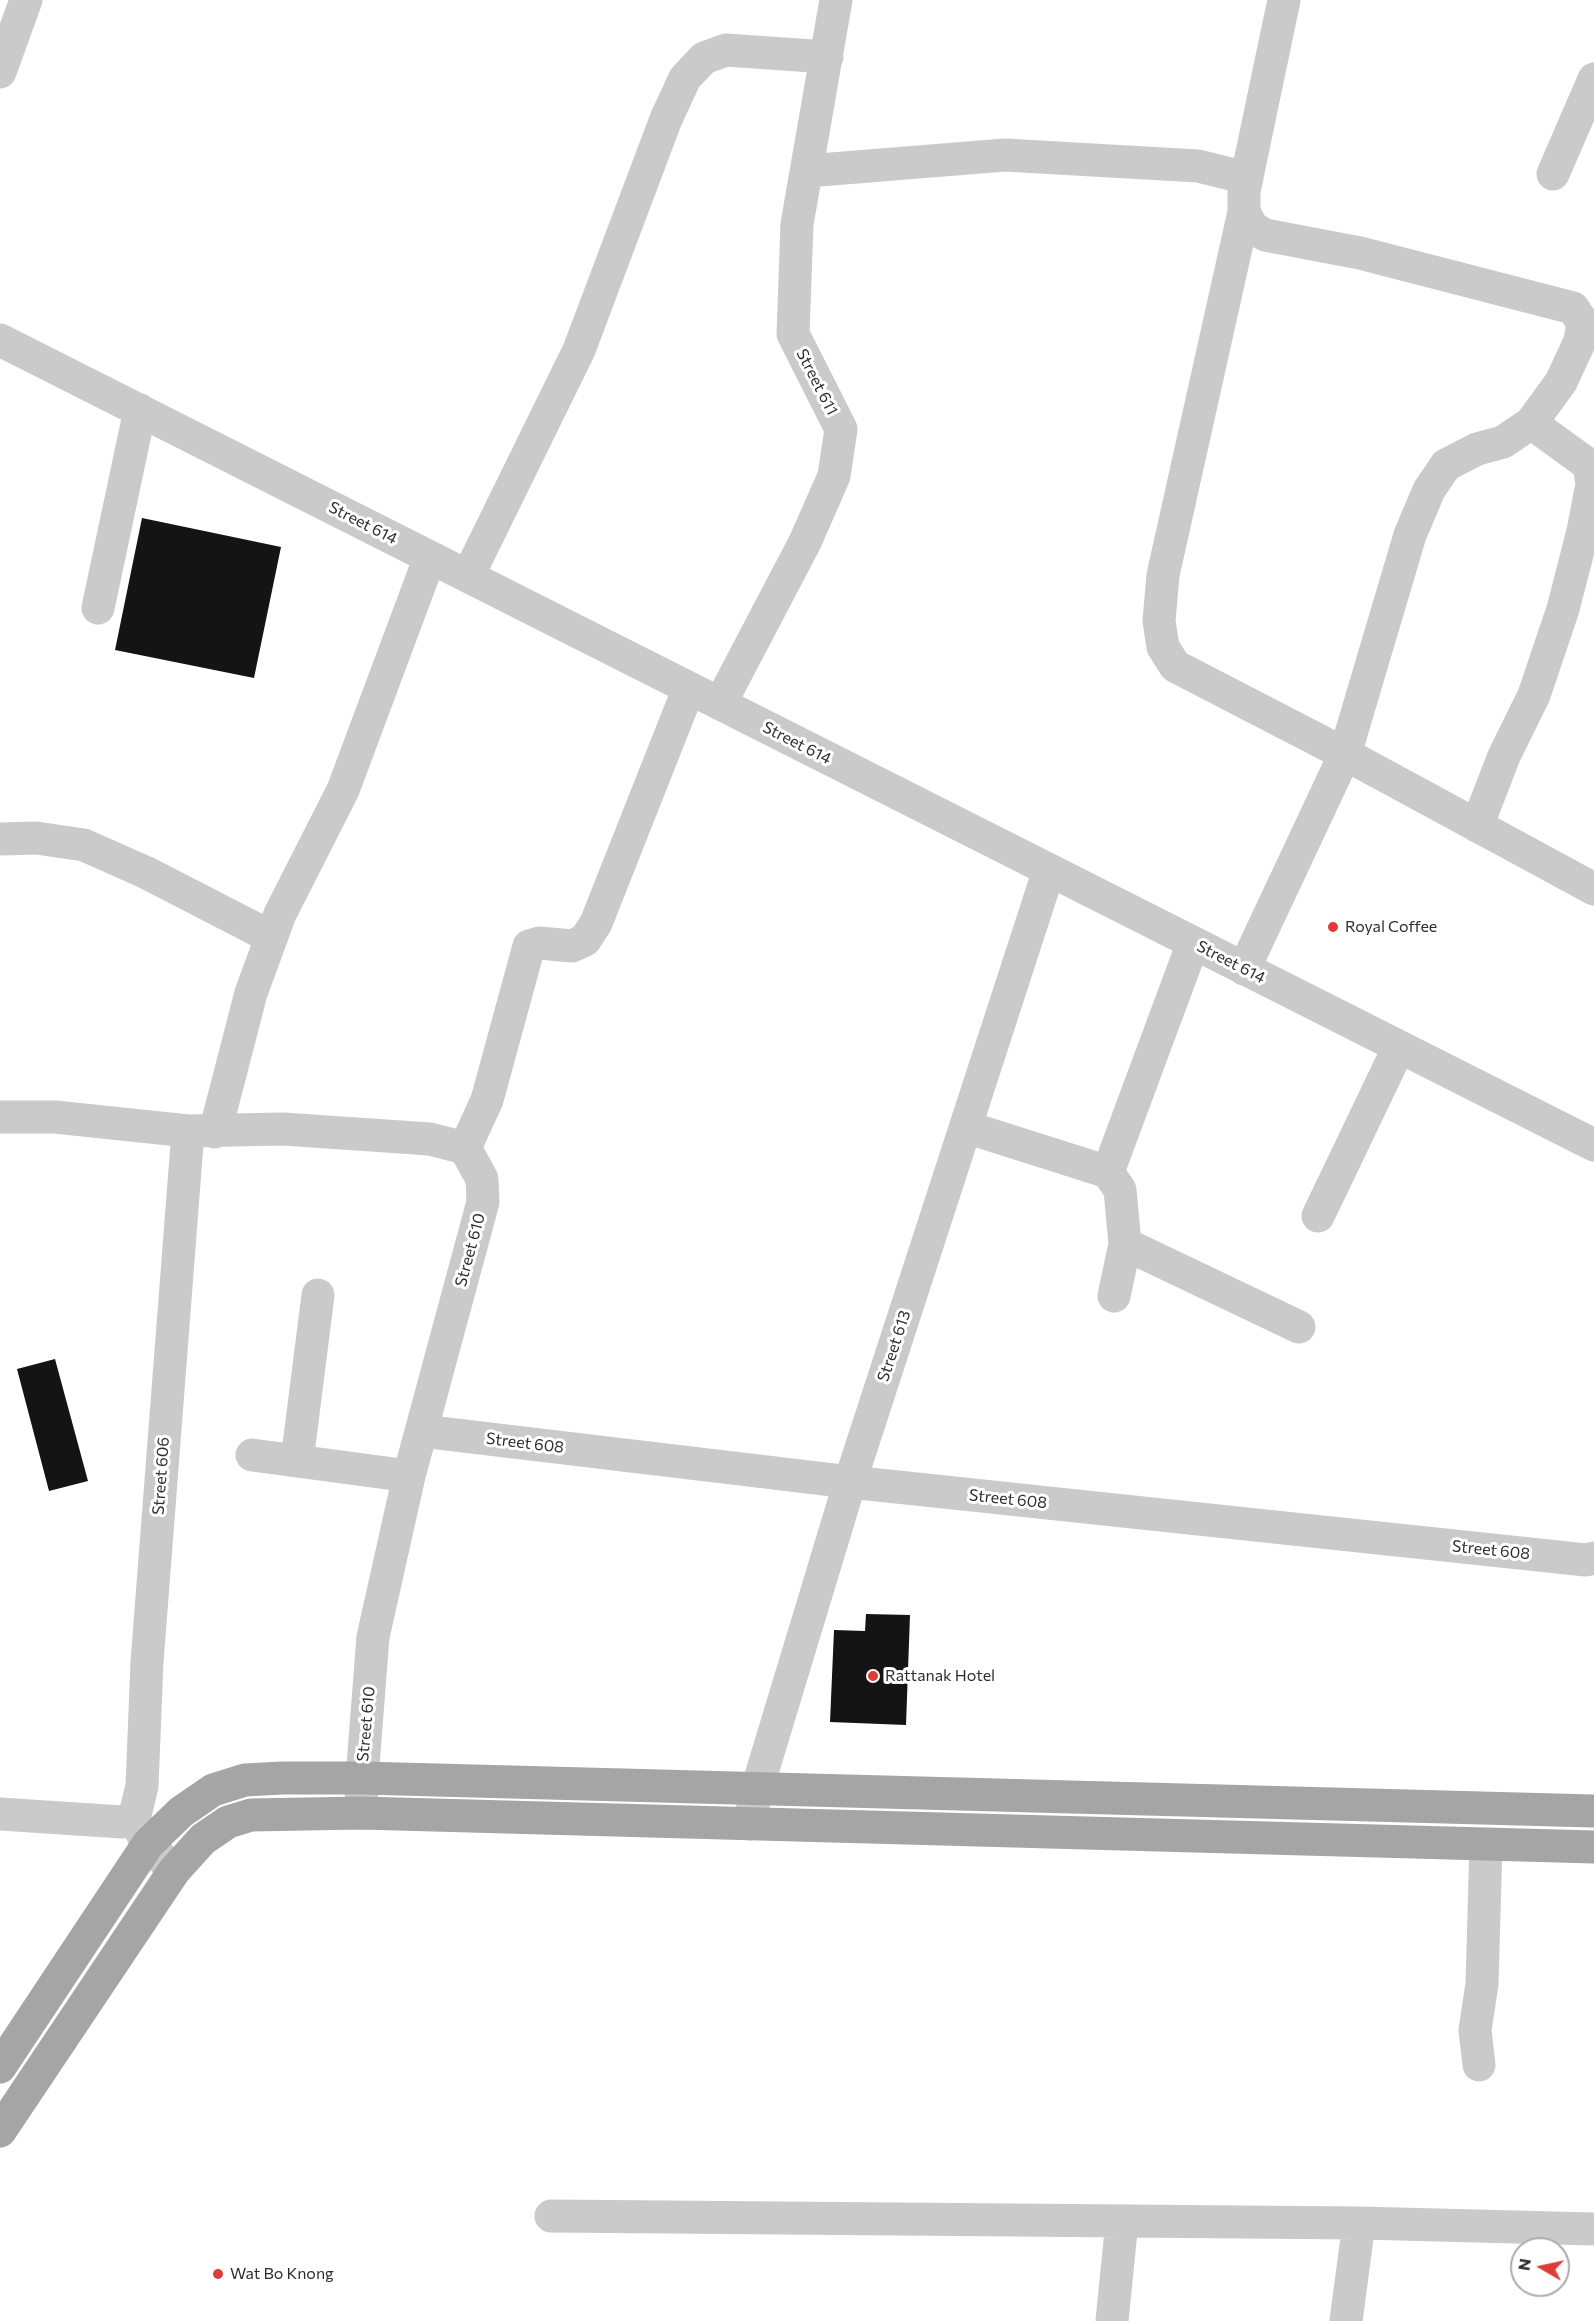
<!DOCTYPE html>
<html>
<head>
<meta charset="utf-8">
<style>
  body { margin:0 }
  #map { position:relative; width:1594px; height:2321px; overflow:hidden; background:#fff; font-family:Commissioner,sans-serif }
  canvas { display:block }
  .north { position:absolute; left:1510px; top:2237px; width:60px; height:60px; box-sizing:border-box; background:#fff; border:2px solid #ababab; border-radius:50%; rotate:279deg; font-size:16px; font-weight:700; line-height:24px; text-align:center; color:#2d2d2d }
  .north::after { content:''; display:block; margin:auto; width:21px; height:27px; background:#de3c36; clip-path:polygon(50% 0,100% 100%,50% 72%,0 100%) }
</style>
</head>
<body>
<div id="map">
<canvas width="1594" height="2321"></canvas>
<div class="north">N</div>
</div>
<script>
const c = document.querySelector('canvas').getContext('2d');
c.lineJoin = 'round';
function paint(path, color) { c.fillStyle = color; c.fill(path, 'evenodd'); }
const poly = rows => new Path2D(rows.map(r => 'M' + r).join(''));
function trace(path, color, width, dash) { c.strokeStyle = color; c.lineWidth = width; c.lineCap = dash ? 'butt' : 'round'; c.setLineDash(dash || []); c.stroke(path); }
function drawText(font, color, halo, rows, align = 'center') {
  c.font = font + ' Commissioner,sans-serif'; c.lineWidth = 6; c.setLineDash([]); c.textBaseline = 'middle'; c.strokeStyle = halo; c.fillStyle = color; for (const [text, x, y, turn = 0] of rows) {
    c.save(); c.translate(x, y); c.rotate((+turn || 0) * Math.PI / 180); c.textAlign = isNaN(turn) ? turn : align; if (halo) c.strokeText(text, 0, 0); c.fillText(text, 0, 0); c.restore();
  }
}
const building = poly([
  [142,518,281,547,254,678,115,650],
  [55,1359,88,1481,49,1491,17,1369],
  [866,1614,910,1615,906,1725,830,1722,834,1630,865,1631]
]);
const minor = poly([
  [0,72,26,0],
  [807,171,1005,155,1198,166,1247,178],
  [1553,174,1594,79],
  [1244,212,1163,575,1159,621,1163,647,1175,666,1345,754,1594,889],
  [0,340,1594,1145],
  [468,576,579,350,666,119,685,78,704,58,726,50,827,57],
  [98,608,140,410],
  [720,704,805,542,834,476,841,429,793,334,797,224,836,0],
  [1477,826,1504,756,1534,695,1563,609,1583,531,1592,484,1589,465,1531,423],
  [0,839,36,838,84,845,147,873,271,937],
  [1244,969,1345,754,1410,535,1429,490,1446,465,1477,449,1503,442,1531,423,1561,382,1580,341,1583,323,1573,308,1360,253,1265,235,1252,227,1244,212,1244,191,1284,0],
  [0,1117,55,1117,188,1131,283,1129,430,1139,465,1148,482,1179,483,1202,409,1476,373,1637,362,1778,361,1813],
  [966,1127,1108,1172],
  [215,1132,251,993,280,914,343,790,430,557],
  [465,1148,487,1100,529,946,539,943,572,946,585,940,596,923,689,688],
  [1318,1216,1399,1047],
  [1125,1244,1299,1327],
  [1114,1296,1125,1244,1120,1190,1108,1172,1193,943],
  [422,1431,850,1482,1586,1560,1594,1558],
  [252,1455,409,1476],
  [297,1461,318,1295],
  [0,1814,122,1822,134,1819,148,1844,174,1871],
  [134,1819,142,1786,147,1662,188,1131],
  [749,1824,757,1789,850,1482,1049,870],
  [1479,2065,1475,2030,1482,1984,1486,1844],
  [551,2216,1359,2223,1594,2229],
  [1112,2321,1122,2221],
  [1346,2321,1359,2223]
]);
const major = poly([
  [0,2067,148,1844,181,1812,213,1790,245,1780,282,1778,362,1778,1594,1811],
  [0,2131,174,1871,203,1839,228,1822,251,1815,361,1813,1594,1847]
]);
const markers = [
  [1333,927,6,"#de3c36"],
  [873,1676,6,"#de3c36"],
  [218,2274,6,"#de3c36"]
];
const streetNames = [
  ["Street 611",817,382,63],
  ["Street 614",363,523,27],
  ["Street 614",797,743,27],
  ["Street 614",1231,962,27],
  ["Street 610",470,1250,-75],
  ["Street 613",894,1346,-72],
  ["Street 608",525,1443,7],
  ["Street 606",161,1476,-86],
  ["Street 608",1008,1499,6],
  ["Street 608",1491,1550,6],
  ["Street 610",366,1724,-85]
];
const poiNames = [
  ["Royal Coffee",1345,927],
  ["Rattanak Hotel",885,1676],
  ["Wat Bo Knong",230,2274]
];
paint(building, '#141414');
trace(minor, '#cacaca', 33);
trace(major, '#a5a5a5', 33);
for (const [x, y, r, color] of markers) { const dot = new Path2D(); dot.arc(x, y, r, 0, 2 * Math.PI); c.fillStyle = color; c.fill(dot); trace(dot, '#fff', 2); }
drawText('16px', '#2d2d2d', '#fff', streetNames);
drawText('16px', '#2d2d2d', '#fff', poiNames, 'left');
</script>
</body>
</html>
